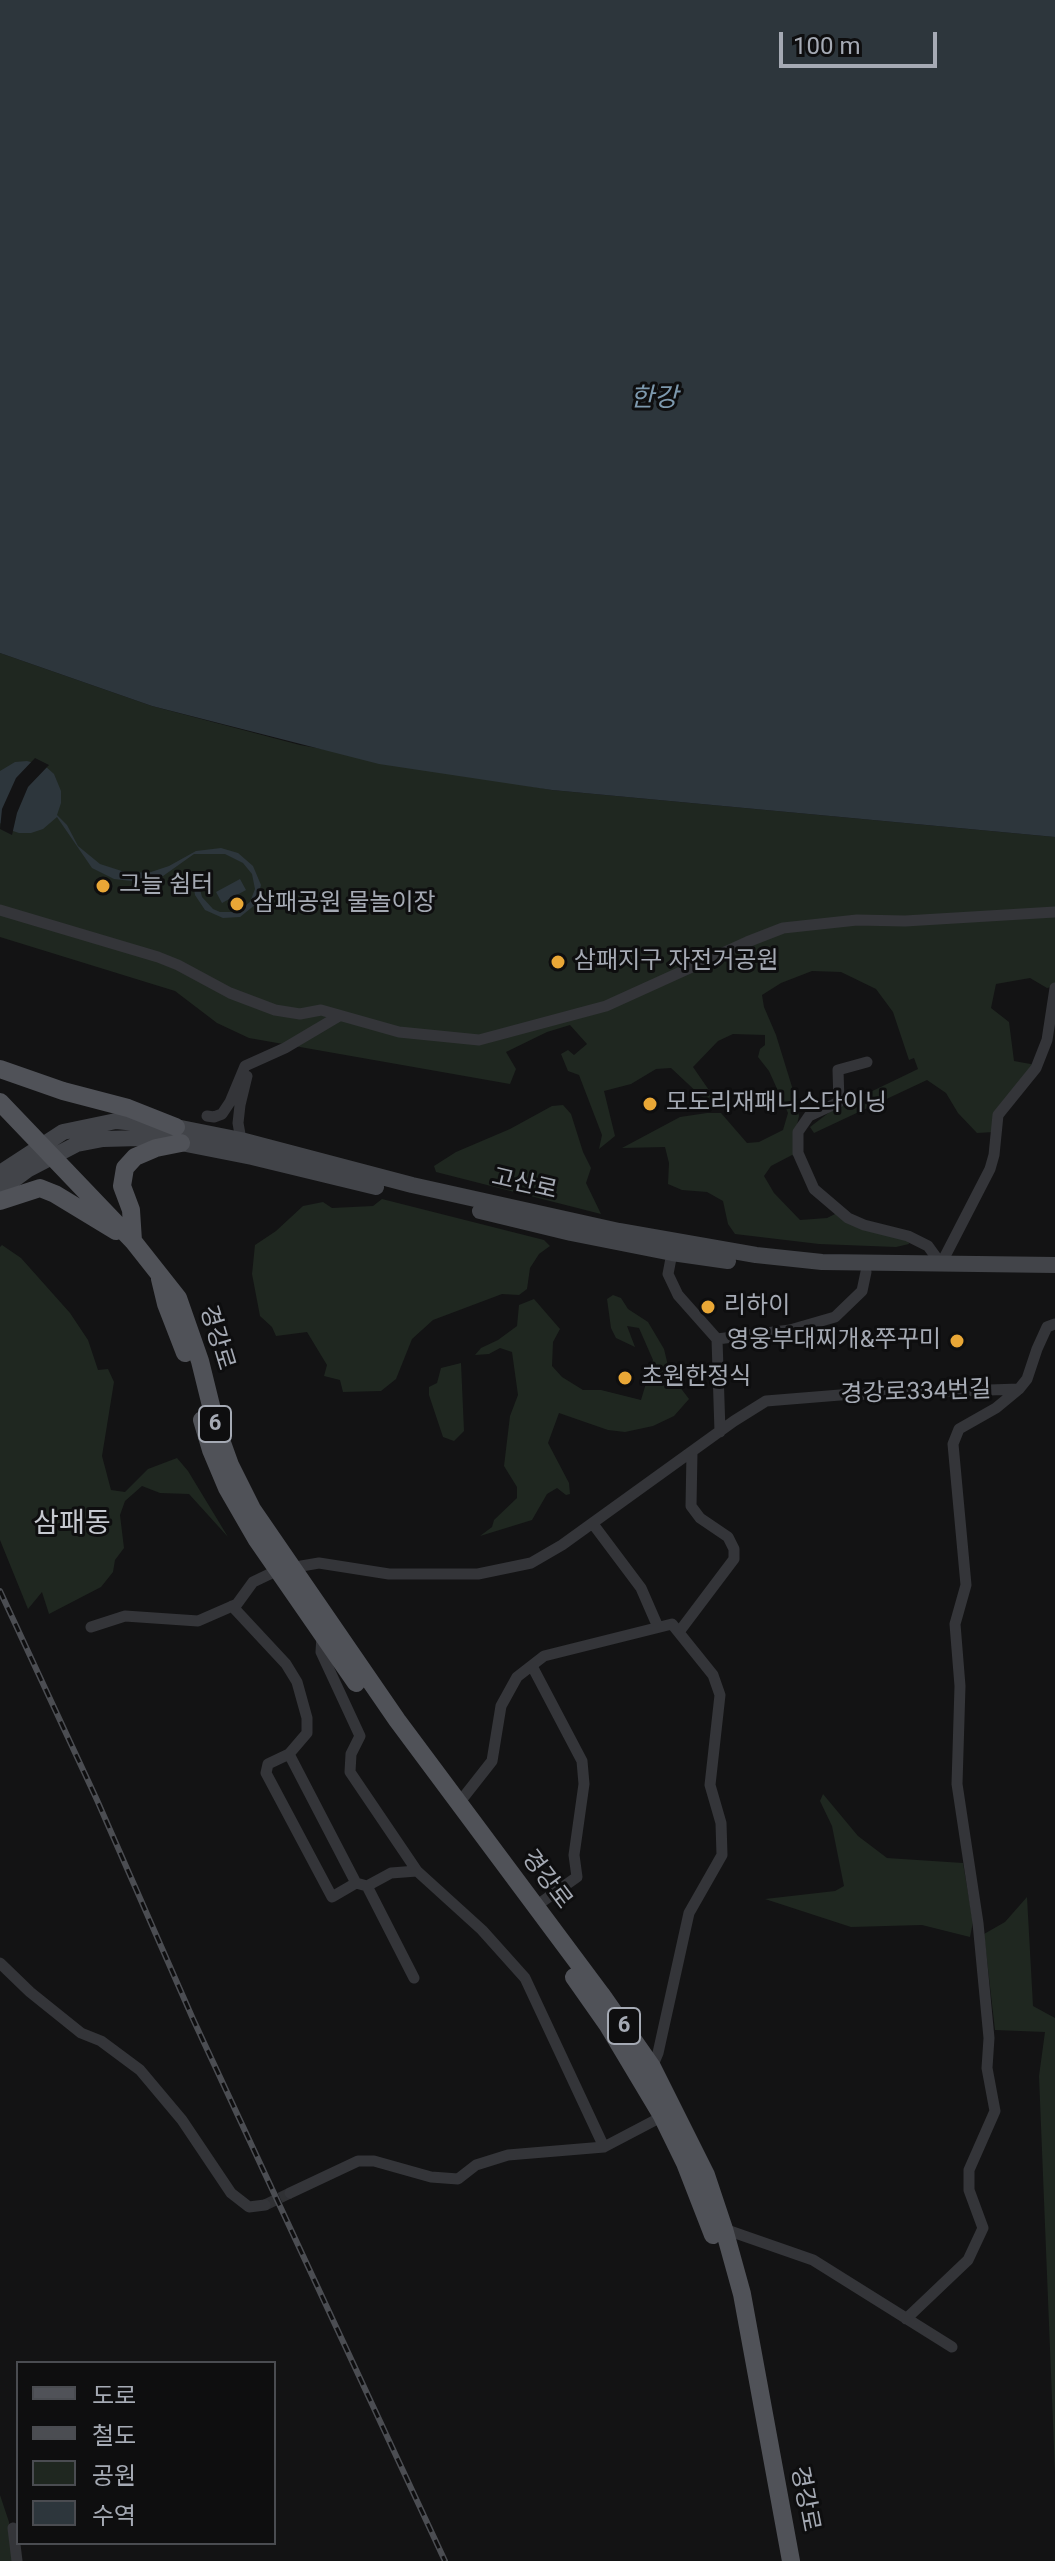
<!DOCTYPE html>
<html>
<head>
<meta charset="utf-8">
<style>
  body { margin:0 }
  #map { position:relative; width:1055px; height:2561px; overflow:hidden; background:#131314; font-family:Roboto,"Noto Sans KR",sans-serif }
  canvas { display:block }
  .legend { position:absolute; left:16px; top:2361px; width:260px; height:184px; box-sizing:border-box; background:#0e0e0f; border:2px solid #4a4c51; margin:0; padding:10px 14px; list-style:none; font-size:24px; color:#a5aab4 }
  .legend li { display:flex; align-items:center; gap:16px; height:40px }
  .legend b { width:40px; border:2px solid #4a4c51 }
  .scale { position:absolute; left:779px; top:32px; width:158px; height:36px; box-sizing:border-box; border:4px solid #a5aab4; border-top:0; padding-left:10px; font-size:24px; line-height:28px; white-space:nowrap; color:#a5aab4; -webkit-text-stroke:6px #0e0e0f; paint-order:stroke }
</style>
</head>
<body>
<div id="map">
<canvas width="1055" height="2561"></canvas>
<ul class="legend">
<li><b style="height:10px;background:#505258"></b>도로</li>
<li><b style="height:10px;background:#4b4d52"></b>철도</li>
<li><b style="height:22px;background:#1f2720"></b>공원</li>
<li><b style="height:22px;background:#2d363c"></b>수역</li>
</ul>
<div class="scale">100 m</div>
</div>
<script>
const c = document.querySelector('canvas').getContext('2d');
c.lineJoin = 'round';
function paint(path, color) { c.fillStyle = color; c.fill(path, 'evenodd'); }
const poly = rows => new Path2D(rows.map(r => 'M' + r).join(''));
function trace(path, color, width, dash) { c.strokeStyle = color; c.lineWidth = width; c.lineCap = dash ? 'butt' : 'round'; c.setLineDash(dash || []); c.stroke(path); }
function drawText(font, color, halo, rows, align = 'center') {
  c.font = font + ' Roboto,"Noto Sans KR",sans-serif'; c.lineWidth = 6; c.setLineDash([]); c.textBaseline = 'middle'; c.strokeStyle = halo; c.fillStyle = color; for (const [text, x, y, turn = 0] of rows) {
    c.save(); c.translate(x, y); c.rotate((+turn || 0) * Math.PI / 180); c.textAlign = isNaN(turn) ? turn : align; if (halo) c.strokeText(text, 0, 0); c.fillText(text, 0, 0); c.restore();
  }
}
const green = poly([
  [0,653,152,706,300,745,552,790,1055,837,1055,986,1047,988,1030,978,996,984,991,1008,1009,1022,1014,1061,1036,1065,994,1132,977,1133,958,1113,946,1093,927,1080,814,1133,810,1127,831,1111,918,1069,914,1058,909,1060,893,1012,876,989,841,972,812,971,781,983,762,995,764,1007,776,1035,793,1090,799,1116,794,1138,797,1158,792,1155,771,1166,764,1176,774,1193,800,1220,827,1218,839,1212,908,1240,909,1244,896,1247,819,1244,735,1234,728,1224,723,1201,707,1192,682,1190,668,1184,669,1163,665,1147,622,1148,680,1117,707,1113,721,1113,747,1143,759,1142,783,1130,788,1113,769,1071,758,1057,760,1049,765,1045,765,1035,733,1034,718,1041,693,1067,713,1096,727,1102,727,1109,713,1105,702,1097,671,1068,656,1069,631,1084,604,1091,615,1136,599,1149,602,1135,579,1075,568,1071,561,1054,568,1050,574,1055,587,1044,570,1025,547,1032,506,1052,516,1069,510,1084,249,1038,217,1023,175,991,0,937],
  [563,1105,571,1114,583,1152,591,1168,586,1183,601,1214,436,1172,434,1166,456,1152,510,1129,552,1106],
  [382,1199,544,1240,550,1246,539,1254,530,1268,527,1289,519,1295,502,1294,433,1320,412,1339,396,1379,381,1391,343,1392,340,1380,324,1376,327,1365,307,1332,276,1336,272,1327,260,1316,252,1274,255,1245,276,1231,303,1206,323,1202,332,1208,373,1206],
  [2,1245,21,1258,70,1313,88,1340,98,1370,108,1369,114,1382,102,1456,111,1490,125,1492,148,1469,177,1458,188,1471,228,1537,189,1494,160,1493,142,1486,125,1501,120,1515,124,1548,115,1560,113,1572,101,1587,49,1614,42,1592,28,1609,0,1540,0,1247],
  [613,1295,621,1298,628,1309,648,1322,664,1349,670,1374,689,1399,674,1416,653,1426,625,1432,608,1430,559,1413,548,1443,569,1483,570,1494,566,1495,557,1488,547,1494,532,1520,480,1536,492,1527,494,1520,517,1498,517,1487,504,1466,510,1416,518,1395,512,1352,500,1348,489,1354,475,1355,481,1348,498,1340,517,1326,519,1305,534,1299,560,1329,553,1342,552,1366,562,1377,583,1390,601,1390,641,1400,653,1360,639,1328,627,1326,635,1347,616,1338,611,1328,607,1299],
  [461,1363,464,1431,454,1441,443,1437,429,1395,429,1387,437,1383,441,1368],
  [823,1794,858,1836,887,1858,963,1863,973,1922,970,1937,922,1925,851,1927,765,1899,835,1891,844,1886,832,1826,820,1801],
  [1027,1897,1033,2006,1055,2018,1055,2473,1039,2076,1045,2032,995,2030,984,1934,1005,1922],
  [0,2495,9,2522,13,2561,0,2561]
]);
const water = poly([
  [0,0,1055,0,1055,837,552,790,379,764,152,706,0,653],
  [27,761,45,766,54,774,61,791,61,803,57,815,67,825,78,846,100,864,128,873,151,872,169,866,196,851,221,848,238,853,253,866,261,885,256,904,240,917,223,918,205,910,195,895,193,882,201,874,199,885,202,897,213,909,220,912,237,912,250,902,255,889,252,874,243,863,225,854,194,854,163,876,152,880,140,882,114,879,92,868,57,817,43,829,31,833,19,833,7,829,0,823,0,771,15,762],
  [240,879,246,890,222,903,216,892]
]);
const pier = poly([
  [35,758,49,765,28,787,17,813,12,835,0,829,2,809,16,778]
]);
const streetTunnel = poly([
  [265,2205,290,2193]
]);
const street = poly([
  [0,910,158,957,178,965,230,993,275,1010,300,1014,321,1010,399,1032,479,1040,606,1006,747,942,783,928,857,920,905,921,1055,912],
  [867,1062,838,1070,839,1102,809,1116,798,1132,798,1153,814,1189,848,1218,864,1225,908,1236,928,1246,941,1264,990,1169,994,1155,998,1115,1036,1068,1047,1040,1055,988],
  [207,1116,214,1117,222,1114,230,1102,245,1066,285,1048,339,1016],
  [241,1140,238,1123,240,1105,247,1076],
  [672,1253,668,1274,678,1295,717,1339,720,1432],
  [717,1339,790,1330,835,1317,862,1291,866,1272],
  [1019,1389,1027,1379,1037,1349,1047,1327,1055,1324],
  [593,1524,641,1588,658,1627],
  [232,1606,286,1664,297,1682,307,1718,307,1733,289,1754,356,1883,367,1886,414,1978],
  [91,1627,125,1616,198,1621,237,1604,253,1582,278,1570,319,1563,389,1574,478,1574,531,1563,562,1545,734,1421,766,1401,840,1395,1019,1389,996,1408,959,1429,953,1444,966,1585,955,1624,960,1686,957,1784,978,1923,989,2038,987,2068,995,2111,969,2170,969,2190,983,2228,968,2260,906,2319],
  [679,1632,734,1559,734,1549,728,1537,700,1518,691,1506,692,1453],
  [322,1635,321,1652,360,1736,351,1754,350,1772,417,1871,482,1930,525,1978,604,2147],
  [532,1666,582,1761,584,1784,574,1855,577,1877,536,1906],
  [289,1754,268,1764,266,1773,332,1897,356,1883],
  [459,1803,492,1761,501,1706,517,1677,544,1656,672,1624,713,1675,720,1695,710,1785,721,1823,722,1855,689,1913,658,2053,652,2067],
  [367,1886,391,1873,417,1871],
  [0,1963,30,1992,81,2033,101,2041,140,2070,182,2120,231,2193,249,2207,265,2205],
  [290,2193,358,2161,374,2161,431,2177,458,2179,476,2165,508,2155,604,2147,665,2115],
  [724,2229,813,2260,952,2347],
  [13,2528,17,2561]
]);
const secondary = poly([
  [0,1173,63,1132,116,1121,176,1127,241,1140,412,1185,619,1231,756,1255,822,1262,1055,1265],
  [0,1190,27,1170,77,1144,103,1139,140,1138,181,1143,252,1157,376,1187],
  [480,1211,571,1233,672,1253,728,1261]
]);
const primary = poly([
  [0,1069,63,1091,128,1108,176,1127],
  [0,1102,133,1241,178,1298,200,1361,216,1426,230,1465,252,1509,397,1720,601,1994,652,2067,706,2175,724,2229,742,2294,791,2561],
  [0,1201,40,1188,55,1194,116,1231],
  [133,1241,131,1210,122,1186,125,1168,135,1157,156,1148,181,1143],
  [160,1279,166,1304,185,1353],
  [202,1420,211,1450,227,1488,257,1540,356,1683],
  [574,1977,607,2024,662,2116,685,2163,713,2235]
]);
const rail = poly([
  [0,1591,97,1800,193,2019,445,2561]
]);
const markers = [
  [103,886,8,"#e9a736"],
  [237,904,8,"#e9a736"],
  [558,962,8,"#e9a736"],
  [650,1104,8,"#e9a736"],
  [708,1307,8,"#e9a736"],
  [957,1341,8,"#e9a736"],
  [625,1378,8,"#e9a736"]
];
const shields = [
  [215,1424,32],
  [624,2026,32]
];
const shieldNames = [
  ["6",215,1424],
  ["6",624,2026]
];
const poiNames = [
  ["그늘 쉼터",119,886],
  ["삼패공원 물놀이장",253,904],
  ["삼패지구 자전거공원",574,962],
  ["모도리재패니스다이닝",666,1104],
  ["리하이",724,1307],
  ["영웅부대찌개&쭈꾸미",941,1341,"right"],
  ["초원한정식",641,1378]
];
const streetNames = [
  ["고산로",524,1185,13],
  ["경강로",216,1338,73],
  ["경강로334번길",916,1393,-2],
  ["경강로",546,1880,53],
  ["경강로",804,2499,79]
];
const waterNames = [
  ["한강",654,399]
];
const quarterNames = [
  ["삼패동",72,1525]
];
paint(green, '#1f2720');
paint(water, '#2d363c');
paint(pier, '#131314');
trace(streetTunnel, '#303134', 11, [11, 5.5]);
trace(street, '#343539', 11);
trace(secondary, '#424449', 16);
trace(primary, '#505258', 18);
trace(rail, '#4b4d52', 6);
trace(rail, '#0e0e0f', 3, [9]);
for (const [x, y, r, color] of markers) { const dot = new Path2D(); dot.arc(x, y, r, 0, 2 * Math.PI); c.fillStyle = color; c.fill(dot); trace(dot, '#0e0e0f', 3); }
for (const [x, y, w] of shields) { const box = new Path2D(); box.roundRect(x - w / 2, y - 18, w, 36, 6); c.fillStyle = '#0e0e0f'; c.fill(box); trace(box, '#a5aab4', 2); }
drawText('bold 22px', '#a5aab4', null, shieldNames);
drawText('24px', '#a5aab4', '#0e0e0f', poiNames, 'left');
drawText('24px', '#a5aab4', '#0e0e0f', streetNames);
drawText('italic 26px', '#7d99ae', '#0e0e0f', waterNames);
drawText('28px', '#c6c9d0', '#0e0e0f', quarterNames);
</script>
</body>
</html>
